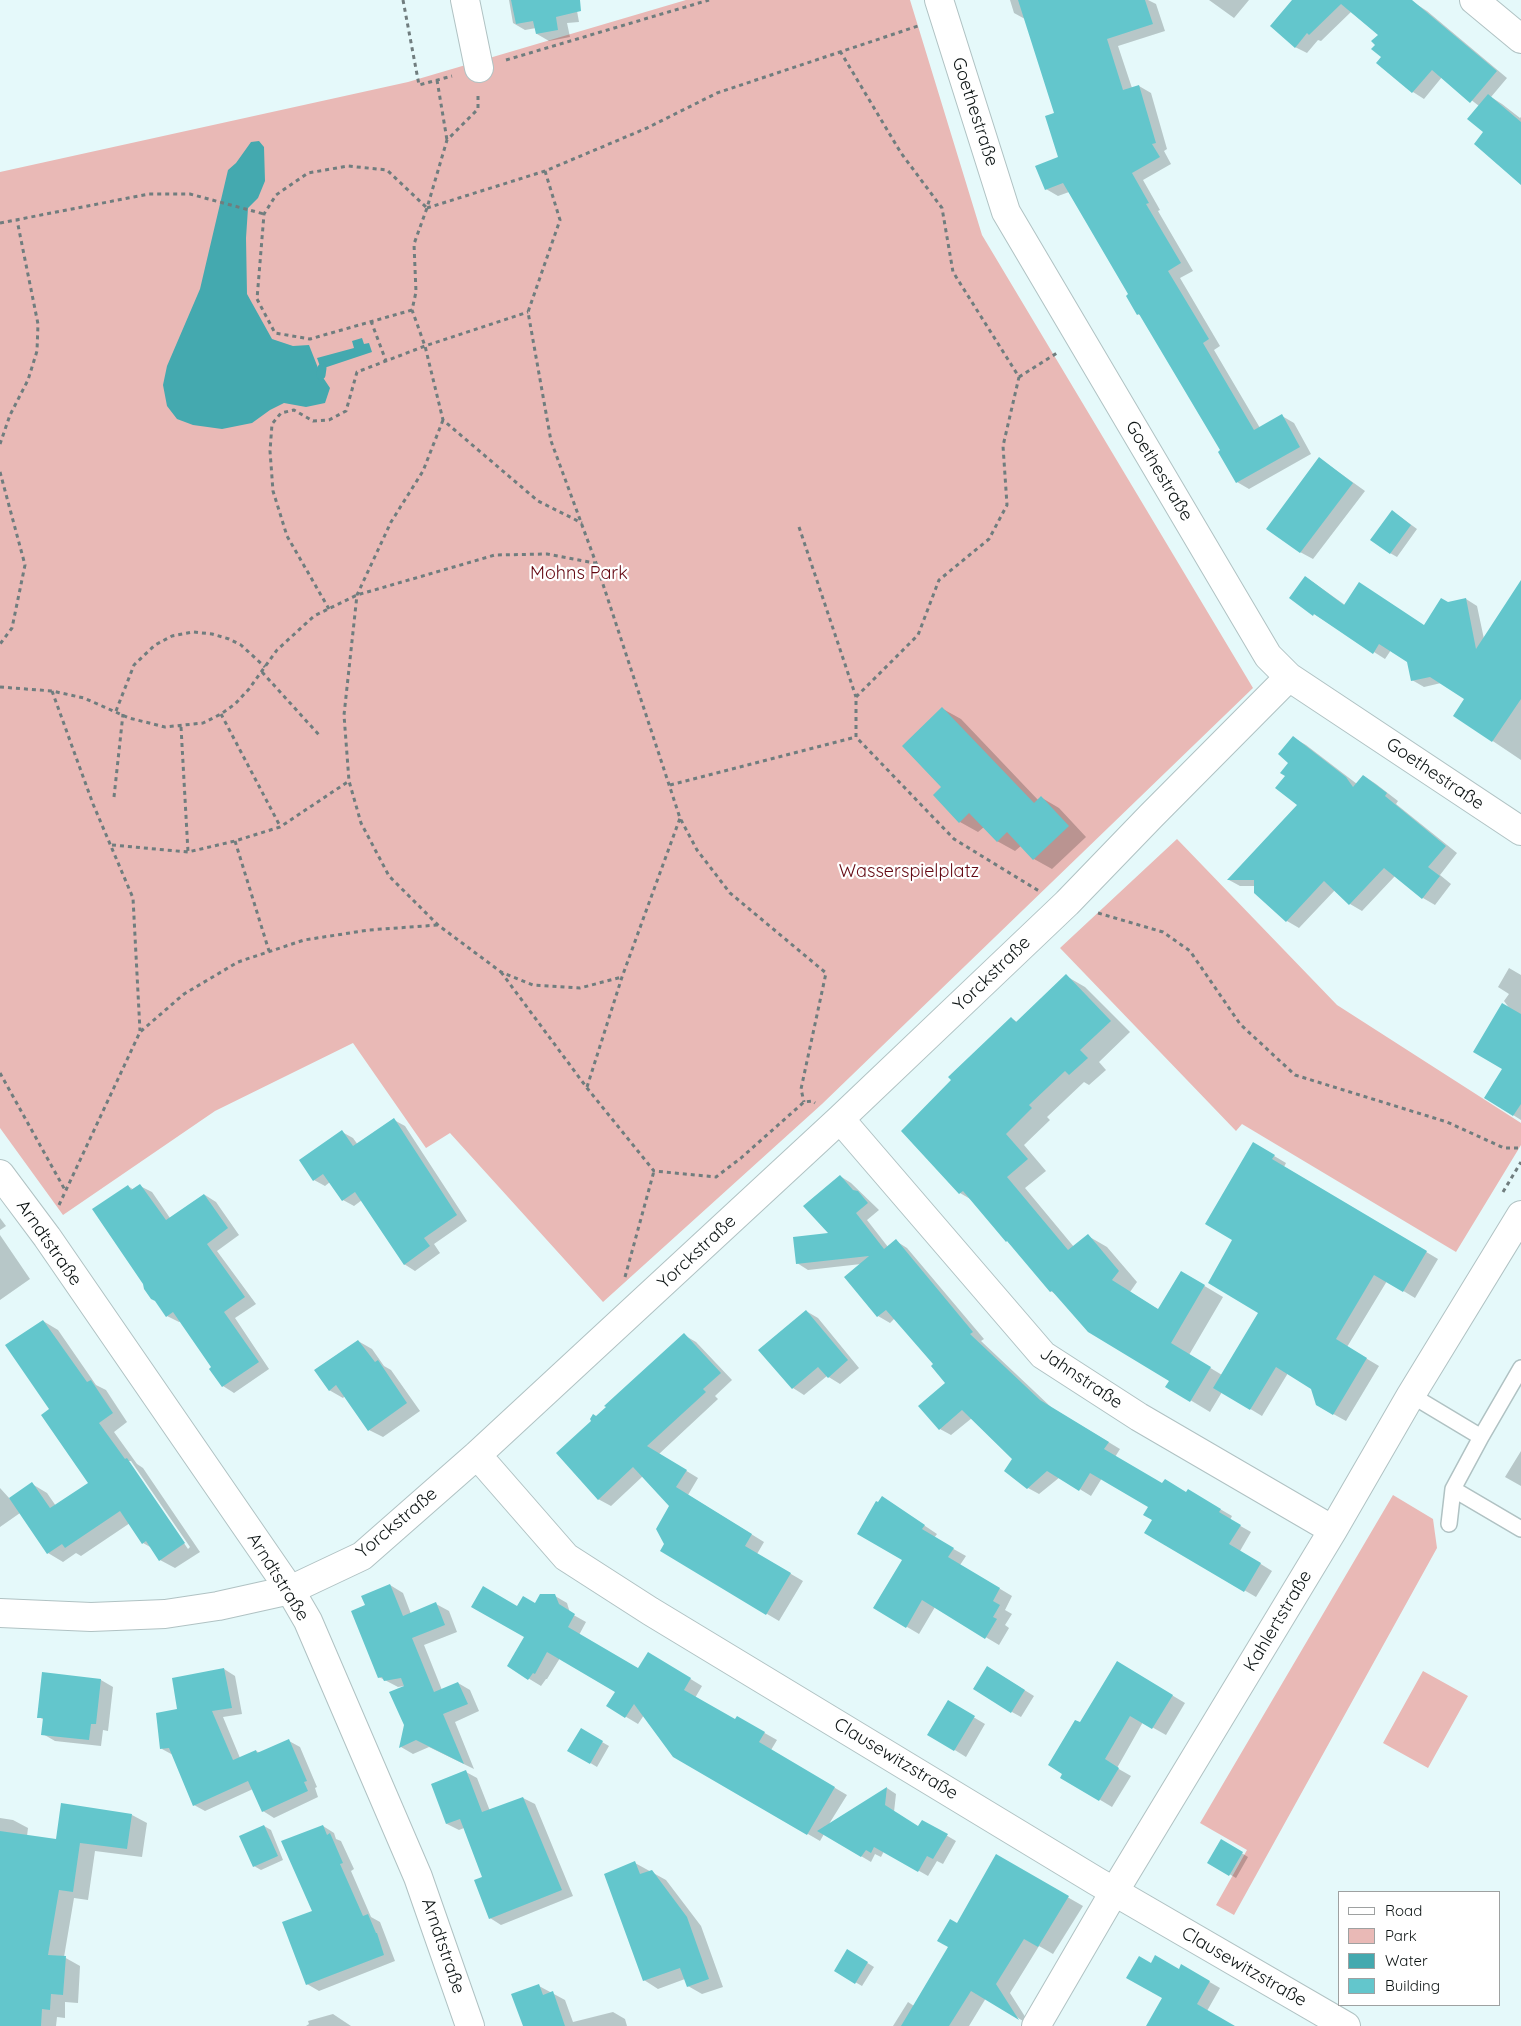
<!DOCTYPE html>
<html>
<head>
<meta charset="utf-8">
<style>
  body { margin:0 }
  #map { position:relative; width:1521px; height:2026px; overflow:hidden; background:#e5f9fa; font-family:Quicksand,sans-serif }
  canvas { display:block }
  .legend { position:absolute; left:1338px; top:1891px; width:162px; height:115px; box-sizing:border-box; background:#fff; border:1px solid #9ea1a1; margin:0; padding:6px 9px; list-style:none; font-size:15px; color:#0d1414 }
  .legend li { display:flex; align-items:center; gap:10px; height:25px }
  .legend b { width:25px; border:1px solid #9ea1a1 }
</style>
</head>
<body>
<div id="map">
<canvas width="1521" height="2026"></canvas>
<ul class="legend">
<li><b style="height:6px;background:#fff"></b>Road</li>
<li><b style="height:14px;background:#e9b9b6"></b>Park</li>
<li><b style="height:14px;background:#44a9af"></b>Water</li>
<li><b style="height:14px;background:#63c6cc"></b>Building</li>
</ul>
</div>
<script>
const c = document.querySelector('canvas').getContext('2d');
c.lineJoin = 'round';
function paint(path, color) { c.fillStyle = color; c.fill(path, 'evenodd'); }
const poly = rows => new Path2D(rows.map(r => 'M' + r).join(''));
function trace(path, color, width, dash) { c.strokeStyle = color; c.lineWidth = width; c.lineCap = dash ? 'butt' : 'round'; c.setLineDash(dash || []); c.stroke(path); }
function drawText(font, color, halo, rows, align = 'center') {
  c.font = font + ' Quicksand,sans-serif'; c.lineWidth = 4.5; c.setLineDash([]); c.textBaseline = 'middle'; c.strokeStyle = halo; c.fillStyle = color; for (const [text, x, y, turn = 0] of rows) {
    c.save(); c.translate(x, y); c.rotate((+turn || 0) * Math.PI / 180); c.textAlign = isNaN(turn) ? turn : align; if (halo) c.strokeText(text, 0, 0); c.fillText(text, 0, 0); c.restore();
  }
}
const green = poly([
  [686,0,910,0,982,235,1253,688,822,1104,603,1302,450,1133,426,1148,353,1043,215,1111,63,1215,0,1128,0,172,408,82],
  [1177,839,1337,1005,1521,1123,1521,1145,1456,1252,1242,1124,1236,1131,1060,948],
  [1393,1495,1433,1519,1437,1548,1234,1915,1216,1905,1247,1850,1200,1823],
  [1423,1671,1468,1696,1428,1768,1383,1743]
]);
const water = poly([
  [259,141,264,147,265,181,258,198,248,208,246,238,247,294,272,339,293,346,309,345,320,373,330,388,325,403,306,407,284,403,270,410,252,423,222,429,193,425,177,419,167,406,163,385,167,366,200,289,228,170,236,163,251,142],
  [362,338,364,344,369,343,372,352,321,369,317,358,354,348,352,341]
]);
const shadow = poly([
  [509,0,575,0,579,22,567,23,570,37,549,41,537,34,536,28,525,30,513,23],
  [1010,0,1148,0,1156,4,1165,31,1118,46,1132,88,1139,86,1151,93,1167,149,1164,151,1171,164,1143,180,1160,210,1158,211,1193,271,1180,278,1220,346,1214,350,1260,428,1282,416,1294,423,1311,454,1249,489,1237,482,1222,451,1143,317,1138,314,1130,295,1069,192,1058,196,1046,189,1060,158,1056,114,1025,19,1014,13],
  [1209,0,1249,0,1234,18],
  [1293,0,1410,0,1427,11,1507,78,1491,97,1502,104,1520,118,1521,117,1521,183,1485,132,1479,106,1442,77,1424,99,1413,92,1378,63,1383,57,1380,35,1352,11,1321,41,1318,40,1307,53,1295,47],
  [1319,458,1365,491,1313,559,1300,552],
  [1398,515,1417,529,1397,557,1390,553],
  [1306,577,1345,605,1425,626,1448,603,1466,599,1477,606,1484,639,1521,599,1521,760,1454,715,1466,698,1441,683,1424,687,1412,680,1409,662,1391,650,1385,659,1314,614],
  [943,709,961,719,1039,801,1042,798,1059,808,1086,837,1052,869,1034,859,1022,845,1015,851,997,841,984,827,978,832,960,822,942,787],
  [1294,738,1306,745,1357,784,1364,776,1376,784,1398,801,1396,804,1457,853,1440,875,1451,884,1435,905,1423,898,1395,876,1362,911,1350,904,1335,890,1299,928,1287,921,1256,886,1240,886,1229,880,1298,805,1286,776],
  [1509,968,1521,975,1521,1120,1486,1098,1503,1069,1510,1009,1504,1001,1509,994,1498,987],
  [1066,976,1085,987,1130,1032,1099,1062,1106,1070,1089,1085,1084,1082,1047,1117,1050,1120,1024,1145,1046,1171,1025,1188,1074,1247,1088,1236,1107,1247,1137,1282,1130,1292,1159,1310,1181,1272,1223,1297,1189,1355,1222,1375,1260,1312,1234,1240,1254,1144,1286,1163,1284,1167,1438,1259,1415,1298,1387,1281,1347,1347,1379,1366,1346,1421,1317,1405,1312,1388,1288,1373,1262,1416,1222,1392,1210,1412,1167,1386,1171,1380,1051,1291,972,1200,960,1193,903,1131,1011,1018,1017,1022],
  [394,1120,405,1126,467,1221,434,1244,440,1253,415,1271,404,1264,362,1200,354,1206,343,1200,330,1182,325,1186,314,1180,342,1132,353,1138,358,1145],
  [840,1176,851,1183,879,1210,867,1220,888,1247,896,1241,907,1248,984,1339,981,1341,1052,1408,1120,1449,1115,1457,1163,1485,1191,1497,1189,1491,1232,1516,1230,1520,1251,1532,1240,1551,1272,1571,1256,1597,1146,1533,1153,1520,1150,1506,1102,1478,1091,1496,1060,1477,1039,1494,1028,1488,1014,1458,972,1418,951,1435,940,1429,947,1383,935,1364,895,1318,890,1323,878,1316,861,1264,808,1270,797,1263,831,1234],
  [128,1186,134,1190,140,1186,152,1192,170,1218,205,1195,216,1202,239,1235,217,1251,256,1304,235,1318,269,1369,234,1393,223,1386,213,1368,181,1321,179,1322,167,1316],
  [0,1218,6,1226,0,1230],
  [0,1235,30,1279,0,1300],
  [806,1311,818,1318,859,1368,840,1384,827,1376,804,1395,793,1388],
  [43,1321,58,1330,96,1385,106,1390,127,1422,114,1432,137,1464,143,1468,200,1552,175,1568,160,1560,152,1548,143,1543,130,1523,81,1556,76,1553,63,1562,48,1553,20,1513,0,1527,0,1488,10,1499,32,1484,47,1493,56,1506,90,1483,51,1409],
  [128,1461,131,1461,190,1547,188,1549],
  [684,1335,696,1342,732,1380,715,1396,718,1399,659,1454,698,1478,688,1495,764,1542,757,1554,803,1581,779,1621,661,1551,665,1544,671,1506,643,1476,611,1506,598,1499,597,1418],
  [358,1341,372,1349,384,1366,391,1370,420,1411,383,1437,369,1430,345,1396,343,1398,329,1390],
  [1521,1451,1521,1486,1505,1477],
  [882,1497,937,1534,934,1538,966,1556,960,1565,1012,1596,1005,1610,1012,1614,1005,1625,1009,1628,999,1645,935,1607,919,1634,875,1608,903,1560,878,1504],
  [390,1585,403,1593,411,1614,436,1604,449,1611,457,1632,424,1645,442,1690,458,1683,470,1690,479,1711,455,1722,474,1769,429,1747,413,1754,401,1747,405,1725,404,1686,398,1687,379,1677,367,1606],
  [555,1596,567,1603,570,1613,586,1622,579,1635,639,1669,648,1653,702,1686,695,1698,736,1721,738,1718,777,1740,771,1750,847,1795,829,1824,887,1788,896,1794,894,1812,919,1827,922,1821,956,1841,943,1864,937,1861,928,1876,884,1851,881,1857,875,1854,871,1862,824,1834,820,1841,674,1756,644,1715,638,1724,608,1706,617,1691,560,1658,547,1679,546,1679,541,1686,508,1666,526,1637,518,1607,536,1605],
  [1118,1663,1185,1703,1166,1735,1143,1722,1117,1768,1131,1776,1112,1807,1062,1777],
  [224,1669,235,1676,242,1714,223,1717,240,1758,256,1751,260,1753,289,1741,300,1747,317,1787,315,1788,318,1797,274,1818,263,1811,253,1789,205,1811,194,1805,173,1755,162,1749,179,1711],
  [997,1673,1034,1696,1021,1717,1012,1712],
  [43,1674,101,1680,113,1687,108,1731,103,1730,101,1746,55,1741,43,1734,44,1720,39,1717],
  [948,1702,985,1724,966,1757,929,1734],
  [581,1730,609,1746,597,1767,569,1750],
  [466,1772,477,1778,490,1811,523,1798,535,1804,573,1896,501,1925,490,1918,484,1878,464,1828,459,1830,447,1824,432,1784],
  [132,1815,147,1823,142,1857,95,1851,88,1900,74,1898,64,1957,80,1966,78,2003,65,2002,65,2018,57,2017,56,2026,0,2026,0,1818,13,1820,28,1828,27,1836,57,1840],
  [264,1826,271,1830,283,1860,261,1870,254,1866],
  [323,1826,334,1833,336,1839,341,1841,354,1869,351,1871,371,1917,380,1922,395,1961,319,1991,307,1984],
  [1222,1841,1248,1857,1236,1878,1209,1862],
  [996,1856,1083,1906,1053,1954,1039,1946,1010,1993,1031,2026,986,1998,969,2026,893,2026,908,2002,914,2006,950,1947,957,1925],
  [635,1863,666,1880,701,1926,723,1987,702,1994,688,1986,685,1979,658,1989,644,1980],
  [848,1951,874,1967,862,1986,836,1971],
  [1182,1966,1220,1988,1207,2011,1233,2026,1155,2026,1163,1998],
  [539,1986,565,2000,573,2022,613,2012,625,2019,627,2026,527,2026],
  [333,2014,351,2026,306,2026,309,2024,308,2021]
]);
const stream = poly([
  [321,375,322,368]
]);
const building = poly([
  [511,0,580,0,581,11,556,17,558,30,536,34,533,21,516,24],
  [1018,0,1145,0,1153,24,1107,39,1123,90,1139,85,1156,143,1152,144,1160,157,1132,173,1149,203,1146,204,1181,263,1168,271,1209,339,1203,343,1254,430,1282,414,1300,447,1236,483,1218,452,1220,450,1139,314,1137,315,1126,296,1128,294,1063,183,1045,190,1035,166,1058,157,1045,116,1054,113],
  [1292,0,1412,0,1497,71,1470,103,1432,70,1412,93,1376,63,1381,57,1371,49,1375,45,1371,41,1378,35,1341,4,1309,35,1307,33,1295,48,1270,26],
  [1488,94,1521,122,1521,185,1474,144,1483,132,1467,119],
  [1319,457,1353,483,1300,553,1266,529],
  [1392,510,1411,525,1390,554,1370,540],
  [1305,576,1344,605,1359,582,1424,625,1441,598,1448,602,1466,598,1476,649,1521,580,1521,699,1492,742,1453,716,1464,699,1430,677,1411,681,1407,662,1379,644,1373,654,1314,614,1313,616,1289,598],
  [942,707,1034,803,1041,796,1069,826,1033,860,1007,832,997,842,969,813,959,823,933,795,941,787,902,746],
  [1293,736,1346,777,1353,787,1363,775,1387,793,1385,796,1446,846,1428,867,1440,876,1422,899,1384,868,1349,905,1324,881,1286,922,1254,893,1254,880,1227,880,1297,805,1275,788,1285,776,1280,773,1288,763,1278,754],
  [1066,974,1111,1021,1080,1050,1088,1058,1069,1075,1065,1071,1029,1105,1032,1108,1006,1134,1028,1159,1007,1177,1068,1250,1088,1234,1119,1271,1112,1280,1158,1309,1181,1271,1205,1285,1171,1343,1211,1367,1190,1402,1165,1387,1169,1381,1088,1332,1052,1291,1050,1292,1007,1241,1006,1242,963,1191,959,1194,901,1131,951,1080,948,1077,1011,1017,1016,1022],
  [1502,1003,1521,1014,1521,1104,1513,1116,1484,1098,1502,1069,1473,1052],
  [394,1118,457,1215,424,1238,430,1246,404,1265,355,1192,342,1201,323,1174,313,1181,299,1160,342,1130,353,1146],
  [1253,1142,1275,1155,1272,1159,1427,1251,1403,1292,1374,1275,1336,1339,1367,1358,1333,1415,1316,1405,1311,1389,1276,1367,1250,1410,1213,1388,1258,1313,1208,1283,1232,1240,1205,1224],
  [840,1175,853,1190,858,1191,868,1203,856,1213,884,1249,896,1239,973,1332,970,1334,1040,1400,1109,1442,1104,1449,1162,1483,1165,1479,1186,1492,1188,1489,1221,1509,1219,1512,1241,1525,1229,1544,1261,1563,1244,1592,1144,1533,1152,1520,1143,1515,1148,1507,1090,1473,1079,1491,1047,1471,1027,1489,1004,1471,1012,1459,962,1410,939,1430,918,1406,945,1383,931,1366,933,1364,886,1310,877,1317,844,1277,869,1256,796,1264,793,1237,828,1233,803,1206],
  [140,1184,166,1220,204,1194,228,1228,207,1244,245,1297,224,1312,259,1362,222,1387,209,1369,211,1367,173,1312,166,1317,155,1301,151,1299,144,1289,143,1284,92,1209,128,1185,131,1190],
  [806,1310,848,1360,828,1378,818,1367,792,1389,758,1350],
  [43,1320,87,1382,91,1380,113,1413,99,1423,125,1459,127,1458,185,1543,159,1561,146,1541,142,1544,120,1511,65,1548,62,1544,47,1554,9,1498,32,1482,50,1508,88,1483,41,1415,49,1409,5,1345],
  [684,1333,721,1373,703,1389,706,1392,647,1446,687,1470,676,1487,752,1534,745,1546,791,1573,766,1615,660,1551,664,1544,656,1529,669,1506,633,1467,598,1500,556,1453,591,1421,590,1419,593,1414,596,1416,606,1407,604,1406],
  [358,1340,375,1362,378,1360,407,1403,368,1431,336,1385,329,1391,314,1370],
  [882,1496,925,1525,922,1529,954,1548,948,1557,1000,1588,993,1601,1000,1605,993,1617,997,1619,985,1639,922,1600,906,1628,873,1608,902,1560,857,1534,876,1501,878,1502],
  [390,1584,403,1616,436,1602,445,1625,412,1638,434,1692,458,1682,468,1704,443,1714,464,1764,416,1740,399,1748,404,1725,389,1692,404,1686,401,1678,384,1681,382,1677,378,1678,351,1611,365,1605,361,1596],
  [483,1586,517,1606,523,1596,535,1603,540,1594,555,1594,559,1604,575,1614,568,1627,638,1668,648,1652,691,1678,684,1690,735,1719,737,1716,765,1732,759,1742,835,1787,807,1835,673,1757,634,1704,625,1718,606,1706,615,1692,547,1652,535,1674,533,1673,528,1680,507,1666,524,1637,471,1607],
  [1117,1661,1173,1695,1152,1729,1130,1716,1105,1759,1119,1768,1099,1801,1060,1778,1062,1774,1048,1765,1075,1720,1080,1722],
  [987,1666,1025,1690,1011,1713,973,1689],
  [224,1668,232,1708,212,1711,233,1760,256,1750,257,1753,289,1739,307,1781,304,1782,308,1791,262,1812,248,1781,193,1806,169,1748,160,1749,156,1713,177,1709,172,1678],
  [42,1672,101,1679,96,1724,91,1724,89,1740,41,1735,43,1718,37,1718],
  [948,1700,975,1716,954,1751,927,1735],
  [581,1728,603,1741,590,1764,567,1751],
  [466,1770,482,1812,523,1797,562,1890,489,1919,474,1880,482,1877,460,1819,446,1824,431,1784],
  [887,1787,885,1805,918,1826,922,1820,948,1834,933,1859,927,1856,918,1872,874,1847,871,1853,866,1850,861,1857,817,1831],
  [61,1803,132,1814,127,1849,80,1843,73,1892,59,1890,48,1955,66,1956,63,1995,51,1994,50,2010,42,2009,41,2026,0,2026,0,1831,56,1839],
  [264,1825,278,1856,253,1867,239,1836],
  [323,1825,327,1835,330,1833,343,1863,340,1864,363,1916,368,1914,376,1933,377,1933,384,1955,306,1985,282,1922,312,1911,281,1841],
  [1221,1839,1243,1852,1229,1876,1207,1863],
  [996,1854,1069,1896,1038,1947,1024,1939,996,1984,1019,2020,971,1991,949,2026,901,2026,948,1947,937,1941,950,1919,957,1923],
  [635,1861,640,1874,652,1870,687,1917,709,1979,687,1987,680,1968,643,1981,604,1874],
  [847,1949,868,1962,855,1984,834,1971],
  [1155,1955,1179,1969,1181,1964,1210,1981,1197,2004,1235,2026,1146,2026,1162,1998,1126,1978,1139,1956,1151,1963],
  [539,1984,543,1995,553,1991,565,2026,523,2026,511,1994]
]);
const path = poly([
  [403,0,419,85,452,76],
  [840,51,901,153,942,208,953,272,1019,377,1003,446,1007,505,989,539,939,580,918,635,856,697,856,737,954,839,1039,891],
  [506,60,709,0],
  [437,80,447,140],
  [478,96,478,109,447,140,427,208,414,244,416,292,412,310,425,346,443,420,538,501,582,523],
  [545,171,560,220,528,312,551,441,596,563,680,818,697,850,730,893,826,973,801,1089,804,1102],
  [427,208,545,171,647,128,717,93,918,26],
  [0,223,149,194,190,194,264,214],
  [412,310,310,339,275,333,257,299,264,214,276,195,308,173,348,166,387,170,427,208],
  [371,321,386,361],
  [1019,377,1057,353],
  [443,420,423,471,391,522,357,595,344,715,349,781,361,823,389,876,438,925,501,972,533,985,580,988,622,977],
  [0,444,10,415,28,380,37,351,38,324,17,220],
  [0,472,25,565,12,628,0,644],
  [799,527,856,697],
  [329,609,287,536,273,491,270,451,272,424,281,413,294,410,313,421,329,420,346,411,357,372,425,346,528,312],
  [262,672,320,736],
  [0,687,52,691,84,698,129,718,165,727,203,723,221,714,235,704,249,689,277,650,314,616,357,595,495,555,547,554,595,563],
  [52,691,93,804,133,898,140,1031],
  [116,711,134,665,155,645,172,636,193,632,212,634,229,639,241,645,265,667],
  [221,714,280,826],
  [181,727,188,852],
  [670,785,856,737],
  [114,797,123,714],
  [235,841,269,951],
  [112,845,188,852,235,841,280,827,349,781],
  [1098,913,1163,932,1190,951,1240,1024,1295,1075,1447,1122,1504,1148,1521,1148],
  [501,972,587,1088,654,1171,716,1177,741,1158,804,1102,812,1101,815,1103],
  [0,1073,65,1190],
  [587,1087,622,977,680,818],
  [1503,1192,1521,1162],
  [59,1205,140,1032,184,994,238,962,304,940,369,930,438,925],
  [625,1277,654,1171]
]);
const service = poly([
  [1521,1368,1481,1437,1453,1489,1521,1529],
  [1411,1395,1481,1437],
  [1449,1524,1453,1489]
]);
const minor = poly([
  [465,0,479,68],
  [939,0,1006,212,1268,656,1289,677,1521,831],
  [1474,0,1521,39],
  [840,1119,1043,1355,1139,1417,1333,1530],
  [0,1174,47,1237,290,1590,308,1621,418,1877,470,2026],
  [477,1455,566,1557,650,1611,1096,1881,1346,2026],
  [0,1613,91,1617,165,1614,218,1606,290,1590,362,1556,477,1455,840,1119,1067,903,1151,816,1289,677],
  [1036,2026,1114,1892,1333,1530,1411,1395,1521,1215]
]);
const streetNames = [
  ["Goethestraße",975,112,72],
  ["Goethestraße",1159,471,59],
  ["Goethestraße",1435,774,34],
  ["Yorckstraße",992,974,-44],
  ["Arndtstraße",49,1243,55],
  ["Yorckstraße",697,1252,-43],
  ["Jahnstraße",1081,1378,34],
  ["Yorckstraße",397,1523,-40],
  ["Arndtstraße",278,1577,58],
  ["Kahlertstraße",1278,1621,-59],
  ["Clausewitzstraße",896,1759,31],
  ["Arndtstraße",443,1946,71],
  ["Clausewitzstraße",1244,1967,30]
];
const parkNames = [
  ["Mohns Park",579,574],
  ["Wasserspielplatz",909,872]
];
paint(green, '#e9b9b6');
paint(water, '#44a9af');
paint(shadow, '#0003');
trace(stream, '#44a9af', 9);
paint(building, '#63c6cc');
trace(service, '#b0c2c3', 18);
trace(minor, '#b0c2c3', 30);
trace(path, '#707d7e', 3, [4, 4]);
trace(service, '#fff', 15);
trace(minor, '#fff', 28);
drawText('18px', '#0d1414', '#fff', streetNames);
drawText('18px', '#650913', '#fff', parkNames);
</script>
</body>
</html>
